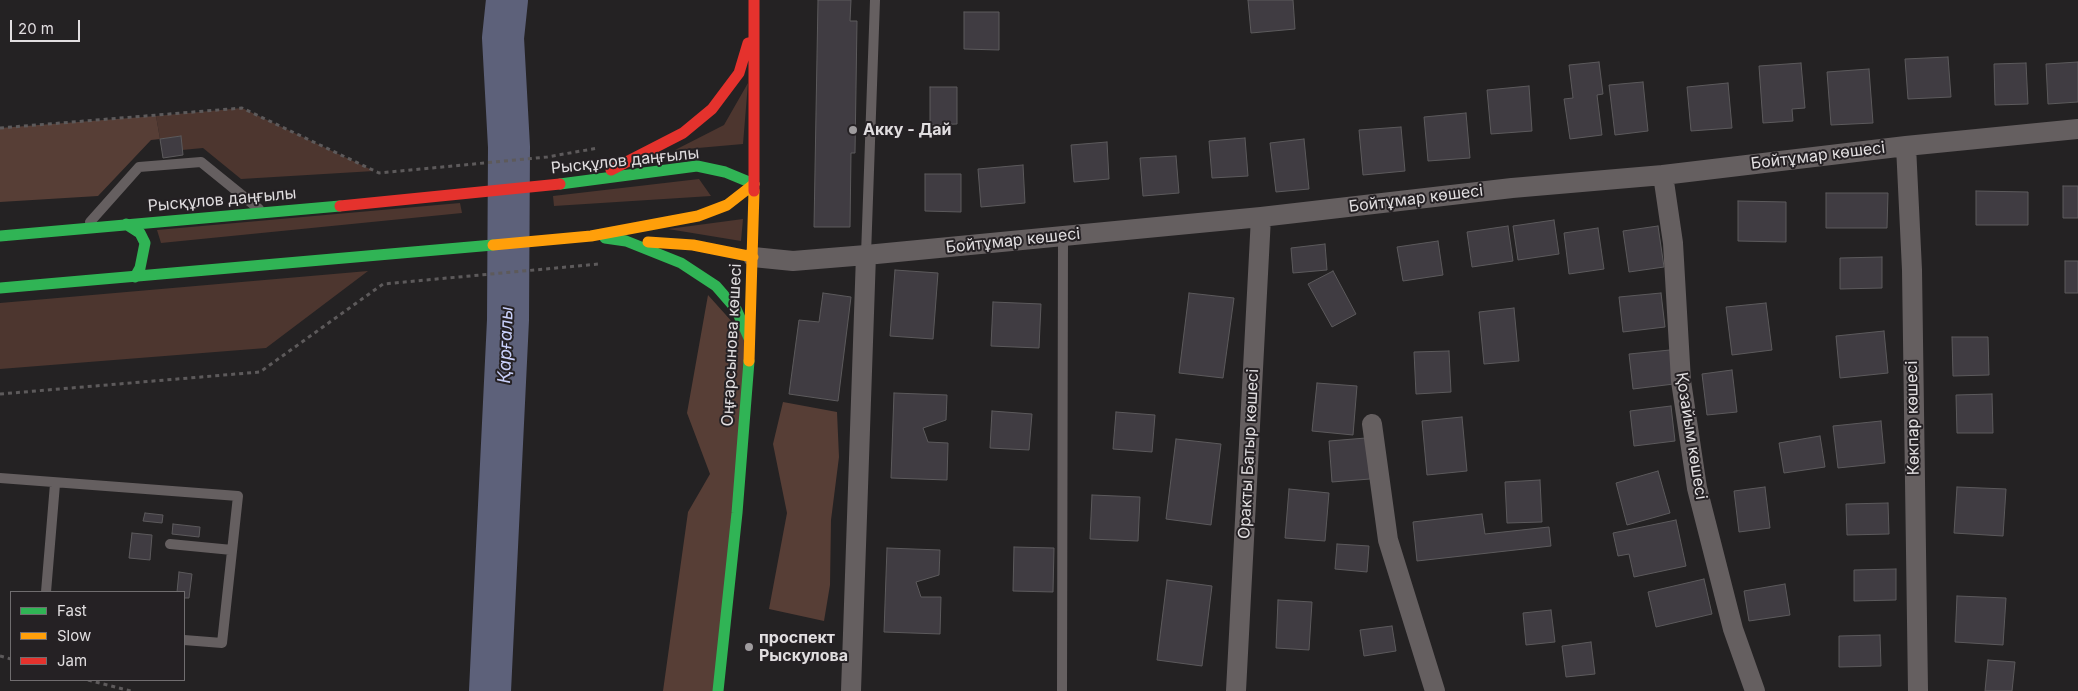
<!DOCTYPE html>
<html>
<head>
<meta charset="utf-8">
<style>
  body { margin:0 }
  #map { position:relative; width:2078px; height:691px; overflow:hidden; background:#242223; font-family:Inter,sans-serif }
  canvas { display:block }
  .legend { position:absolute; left:10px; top:591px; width:175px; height:90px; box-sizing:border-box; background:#252124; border:1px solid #706d6f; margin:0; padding:6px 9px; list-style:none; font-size:15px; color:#e1dee0 }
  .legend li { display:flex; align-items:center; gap:10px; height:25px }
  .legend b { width:25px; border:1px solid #706d6f }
  .scale { position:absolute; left:10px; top:20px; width:70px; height:22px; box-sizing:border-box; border:2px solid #e1dee0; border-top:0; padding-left:6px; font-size:15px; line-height:18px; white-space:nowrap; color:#e1dee0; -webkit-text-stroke:4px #252124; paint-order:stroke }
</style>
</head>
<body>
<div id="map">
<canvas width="2078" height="691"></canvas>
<ul class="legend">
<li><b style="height:6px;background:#30b455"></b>Fast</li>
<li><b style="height:6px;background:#ff9f0a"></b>Slow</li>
<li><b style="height:6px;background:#e5322d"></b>Jam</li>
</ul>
<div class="scale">20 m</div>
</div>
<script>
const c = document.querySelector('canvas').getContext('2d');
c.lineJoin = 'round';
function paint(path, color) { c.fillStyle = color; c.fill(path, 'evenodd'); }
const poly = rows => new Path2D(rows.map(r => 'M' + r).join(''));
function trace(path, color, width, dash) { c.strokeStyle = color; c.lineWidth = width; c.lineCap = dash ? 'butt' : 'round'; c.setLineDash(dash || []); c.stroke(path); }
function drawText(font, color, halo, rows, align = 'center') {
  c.font = font + ' Inter,sans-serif'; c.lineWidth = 4; c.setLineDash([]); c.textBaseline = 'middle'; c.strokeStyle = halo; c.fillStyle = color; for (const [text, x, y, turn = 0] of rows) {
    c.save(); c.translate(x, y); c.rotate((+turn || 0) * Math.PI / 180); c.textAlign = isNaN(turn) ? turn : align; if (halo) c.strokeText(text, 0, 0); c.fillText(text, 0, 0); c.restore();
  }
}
const green = poly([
  [748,83,743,144,675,150,724,125],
  [242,108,374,171,241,179,203,148,182,150,181,136,160,139,156,116],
  [699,179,711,196,554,206,553,196],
  [460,203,462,213,161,243,157,230],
  [743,219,741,241,668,229],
  [368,271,266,348,0,369,0,303]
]);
const forest = poly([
  [156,116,160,139,151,140,98,196,0,202,0,128],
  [708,295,751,343,718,691,663,691,688,512,710,474,687,413],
  [783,402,837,412,839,457,831,520,830,585,824,621,769,609,787,513,773,444]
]);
const river = poly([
  [490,691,508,320,509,147,503,38,507,0]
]);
const building = poly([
  [818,0,851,0,850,21,857,21,855,153,851,153,850,227,814,227,818,0],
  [1248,0,1293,0,1295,29,1251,33,1248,0],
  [964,12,999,12,999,50,964,49,964,12],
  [1948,57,1951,97,1908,99,1905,59,1948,57],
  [1599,62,1603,94,1597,95,1602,135,1570,139,1564,99,1573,98,1569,65,1599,62],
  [2078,62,2078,102,2048,104,2046,64,2078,62],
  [1801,63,1805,108,1792,109,1793,121,1763,123,1759,66,1801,63],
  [2026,63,2028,104,1995,105,1994,64,2026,63],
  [1869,69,1873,123,1831,125,1827,72,1869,69],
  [1643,82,1648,131,1615,135,1609,85,1643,82],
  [1728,83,1732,128,1691,131,1687,87,1728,83],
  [1529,86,1532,131,1491,134,1487,90,1529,86],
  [930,87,957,87,957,124,930,125,930,87],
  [1466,113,1470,158,1428,161,1424,117,1466,113],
  [1401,127,1405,171,1363,175,1359,130,1401,127],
  [181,136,183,155,163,158,160,139,181,136],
  [1245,138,1248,176,1212,178,1209,141,1245,138],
  [1304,139,1309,189,1276,192,1270,143,1304,139],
  [1107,142,1109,179,1074,182,1071,145,1107,142],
  [1176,156,1179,193,1143,196,1140,158,1176,156],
  [1023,165,1025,203,981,207,978,169,1023,165],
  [925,174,961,174,961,212,925,211,925,174],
  [2063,186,2078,186,2078,218,2063,218,2063,186],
  [1976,191,2028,192,2028,225,1976,225,1976,191],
  [1826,193,1888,193,1887,228,1826,228,1826,193],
  [1738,201,1786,202,1786,242,1738,241,1738,201],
  [1554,220,1559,254,1518,260,1513,226,1554,220],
  [1508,226,1513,261,1472,267,1467,232,1508,226],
  [1658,226,1664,267,1629,272,1623,231,1658,226],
  [1598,228,1604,269,1569,274,1564,233,1598,228],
  [1438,241,1443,275,1403,281,1397,247,1438,241],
  [1325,244,1327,270,1293,273,1291,248,1325,244],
  [1882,257,1882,288,1840,289,1840,258,1882,257],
  [2065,261,2078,261,2078,293,2065,293,2065,261],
  [895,270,938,273,933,339,890,336,895,270],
  [1333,271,1356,314,1332,327,1308,284,1333,271],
  [823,293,851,297,838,401,789,394,799,320,819,322,823,293],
  [1189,293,1234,298,1223,378,1179,373,1189,293],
  [1661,293,1665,327,1623,332,1619,297,1661,293],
  [993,302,1041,304,1039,348,991,346,993,302],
  [1766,303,1772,350,1732,355,1726,307,1766,303],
  [1514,308,1519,361,1484,364,1479,312,1514,308],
  [1884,331,1888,373,1840,378,1836,336,1884,331],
  [1952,337,1988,337,1989,375,1953,376,1952,337],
  [1670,350,1674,384,1633,389,1629,354,1670,350],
  [1449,351,1451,392,1416,394,1414,352,1449,351],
  [1732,370,1737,412,1707,415,1702,374,1732,370],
  [1317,383,1357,386,1353,435,1312,431,1317,383],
  [894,393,947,395,946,420,923,428,928,442,948,443,947,480,891,478,894,393],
  [1992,394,1993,433,1957,433,1956,395,1992,394],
  [1671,406,1675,441,1634,446,1630,411,1671,406],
  [992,411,1032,414,1029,450,990,448,992,411],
  [1116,412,1155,415,1152,452,1113,449,1116,412],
  [1462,417,1467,471,1427,475,1422,421,1462,417],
  [1881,421,1885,463,1838,468,1833,426,1881,421],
  [1820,436,1825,467,1784,473,1779,443,1820,436],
  [1366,438,1370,479,1332,482,1329,441,1366,438],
  [1176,439,1221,444,1211,525,1166,519,1176,439],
  [1658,471,1670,513,1627,525,1616,483,1658,471],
  [1540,480,1542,522,1507,523,1505,482,1540,480],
  [1765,487,1770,528,1739,532,1734,491,1765,487],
  [1957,487,2006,489,2003,536,1954,533,1957,487],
  [1289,489,1329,493,1325,541,1285,538,1289,489],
  [1092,495,1140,497,1138,541,1090,539,1092,495],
  [1888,503,1889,534,1847,535,1846,504,1888,503],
  [145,513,163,515,162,523,143,521,145,513],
  [1482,514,1485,534,1549,527,1551,546,1417,561,1413,522,1482,514],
  [1676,520,1686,566,1634,577,1629,554,1618,556,1613,533,1676,520],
  [173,524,200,527,199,537,172,534,173,524],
  [132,533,152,535,150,560,129,558,132,533],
  [1337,544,1369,546,1367,572,1335,569,1337,544],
  [1014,547,1054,548,1053,592,1013,591,1014,547],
  [887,548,940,550,939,575,916,582,921,597,941,597,940,634,884,632,887,548],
  [1896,569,1896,600,1854,601,1854,570,1896,569],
  [179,572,192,574,189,598,184,598,184,592,177,592,179,572],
  [1704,579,1712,614,1656,627,1648,592,1704,579],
  [1167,580,1212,586,1202,666,1157,660,1167,580],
  [1785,584,1790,615,1749,621,1744,591,1785,584],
  [1957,596,2006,598,2003,645,1955,642,1957,596],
  [1278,600,1312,602,1309,650,1276,648,1278,600],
  [1551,610,1555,642,1526,645,1523,613,1551,610],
  [1392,626,1396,651,1364,656,1360,630,1392,626],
  [1880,635,1881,666,1839,667,1839,636,1880,635],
  [1591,642,1595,674,1566,677,1562,646,1591,642],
  [1988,660,2015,662,2012,691,1985,691,1988,660]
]);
const path = poly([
  [0,128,242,108,379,173,547,157,598,148],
  [0,394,260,372,383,284,599,264],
  [0,656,11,659],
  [88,680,131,691]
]);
const lane = poly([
  [90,222,139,167,201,162,259,209],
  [866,255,875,0],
  [0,478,238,496,222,643,184,640],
  [170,544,232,550],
  [46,592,55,484],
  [1062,691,1063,236]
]);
const street = poly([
  [1906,146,1912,270,1918,691],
  [1663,175,1673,243,1681,381,1697,488,1733,629,1755,691],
  [753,257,793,261,866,255,1261,217,1512,188,1663,175,1906,146,2078,129],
  [1372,424,1388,540,1435,691],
  [851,691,866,255],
  [1236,691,1261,217]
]);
const fast = poly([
  [560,184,697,166,725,172,754,184],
  [126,224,140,233,145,243,140,268,135,277],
  [0,236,340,206],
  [605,238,626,241,681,263,716,286,736,309,749,338],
  [0,288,493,245],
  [718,691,737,513,749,361]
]);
const slow = poly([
  [648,242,693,245,753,257],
  [493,245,591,236,698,216,727,205,754,184],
  [749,361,754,191]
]);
const jam = poly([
  [611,170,683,133,712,109,739,73,748,43],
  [754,191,754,0],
  [340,206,560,184]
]);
const markers = [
  [853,130,5,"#9f9c9e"],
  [749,647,5,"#9f9c9e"]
];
const poiNames = [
  ["Акку - Дай",863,130],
  ["проспект",759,638],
  ["Рыскулова",759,656]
];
const streetNames = [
  ["Бойтұмар көшесі",1818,156,-7],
  ["Рысқұлов даңғылы",625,161,-6],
  ["Бойтұмар көшесі",1416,199,-7],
  ["Рысқұлов даңғылы",222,200,-5],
  ["Бойтұмар көшесі",1013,241,-6],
  ["Оңғарсынова көшесі",732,345,-87],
  ["Көкпар көшесі",1913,418,-91],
  ["Қозайым көшесі",1691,436,81],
  ["Оракты Батыр көшесі",1249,454,-87]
];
const waterNames = [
  ["Қарғалы",506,345,-88]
];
paint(green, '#4d362f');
paint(forest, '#573e36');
trace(river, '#5d617a', 42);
paint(building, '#403c42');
trace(building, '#5c5a5c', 1);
trace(path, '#5d5a5b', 3, [4, 4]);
trace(lane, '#655f60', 10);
trace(street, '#655f60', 20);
trace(fast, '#30b455', 11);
trace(slow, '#ff9f0a', 11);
trace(jam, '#e5322d', 11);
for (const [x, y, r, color] of markers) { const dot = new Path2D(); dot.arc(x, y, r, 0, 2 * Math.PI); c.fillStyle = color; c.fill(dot); trace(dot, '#252124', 2); }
drawText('bold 16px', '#e1dee0', '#252124', poiNames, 'left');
drawText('16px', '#e1dee0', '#252124', streetNames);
drawText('italic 18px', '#cad1fb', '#252124', waterNames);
</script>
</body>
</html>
